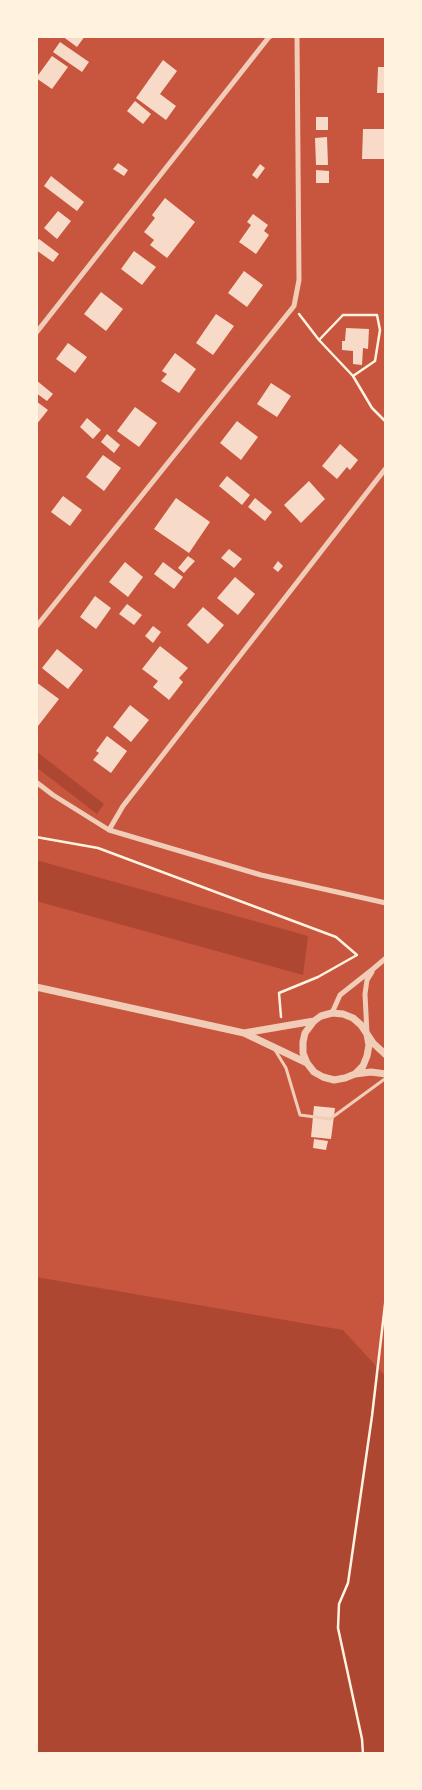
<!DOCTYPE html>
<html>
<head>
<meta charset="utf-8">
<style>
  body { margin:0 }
  #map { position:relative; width:422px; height:1790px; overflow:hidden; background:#c8553d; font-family:"Golos Text",sans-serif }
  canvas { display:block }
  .frame { position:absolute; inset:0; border:38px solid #fff3e0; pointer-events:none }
</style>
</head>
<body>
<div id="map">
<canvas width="422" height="1790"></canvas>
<div class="frame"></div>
</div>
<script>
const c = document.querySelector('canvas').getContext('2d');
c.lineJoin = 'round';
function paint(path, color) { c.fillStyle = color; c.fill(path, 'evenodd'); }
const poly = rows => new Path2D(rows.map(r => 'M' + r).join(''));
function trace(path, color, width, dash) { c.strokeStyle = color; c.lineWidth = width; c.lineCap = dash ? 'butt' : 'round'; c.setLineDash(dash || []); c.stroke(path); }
const green = poly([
  [36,751,104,804,97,814,36,767],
  [36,860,308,936,303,975,36,901],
  [36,1277,343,1330,386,1377,386,1754,36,1754]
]);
const building = poly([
  [62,36,85,36,77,47],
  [60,42,89,62,82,72,53,52],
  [52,56,68,67,52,89,36,78],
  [163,60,177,71,160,94,176,106,166,120,136,98],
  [378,67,386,67,386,93,377,93],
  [135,101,151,114,143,124,127,111],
  [316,117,328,117,328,130,316,130],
  [363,129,386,129,386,159,362,159],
  [327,137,328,165,316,165,315,138],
  [118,163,128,170,124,176,113,169],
  [260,164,265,168,257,179,252,175],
  [316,170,329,171,329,183,316,183],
  [51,176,84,202,77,211,44,186],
  [165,198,195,222,167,258,150,245,154,240,144,232,155,218,152,215],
  [58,211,71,221,57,239,44,228],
  [253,214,268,225,264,231,269,235,256,254,239,242,251,225,247,222],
  [39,239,59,254,53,262,36,250,36,242],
  [134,251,156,267,142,285,121,269],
  [244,271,263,285,247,307,228,293],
  [101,292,123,309,106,331,84,314],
  [216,314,234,326,213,355,196,343],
  [346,328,369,329,368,349,363,348,362,365,353,364,353,351,342,350,342,341,345,341],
  [68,343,87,357,75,373,56,359],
  [175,353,196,369,179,393,161,381,167,374,162,371],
  [36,380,53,394,47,401,36,393],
  [271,383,291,396,277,417,257,404],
  [36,401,48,410,36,425],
  [135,407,157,423,139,447,117,431],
  [87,418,101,430,93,439,80,427],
  [237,421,258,437,241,460,220,443],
  [107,434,120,445,114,453,101,442],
  [340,444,358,460,350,470,347,467,337,479,322,466],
  [103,455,121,468,104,491,86,477],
  [227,476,250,495,242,505,219,486],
  [309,481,325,499,301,523,284,505],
  [63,496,82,510,70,526,51,512],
  [176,498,210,522,189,553,154,529],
  [255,498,272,512,265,521,248,507],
  [229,549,242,559,234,568,221,558],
  [188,556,195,561,184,573,178,568],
  [278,561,283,566,278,572,273,568],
  [125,562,143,577,128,597,109,582],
  [163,562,183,577,174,589,154,574],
  [235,577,255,594,238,615,217,598],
  [95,596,111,608,96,629,80,617],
  [127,604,142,615,134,625,119,614],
  [203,607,224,625,208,644,187,625],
  [153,626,161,632,153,643,145,636],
  [160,646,188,668,179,678,183,682,169,700,153,687,158,681,142,669],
  [57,649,83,670,68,689,42,668],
  [36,682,59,699,38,726,36,724],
  [130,705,149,720,131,742,113,727],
  [107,736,127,751,111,773,93,760,99,753,96,751],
  [314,1106,335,1108,331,1139,311,1137],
  [314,1139,328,1141,326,1150,313,1148]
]);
const path = poly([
  [299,314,319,340,353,376,375,361,380,330,377,315,343,315,319,340],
  [353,376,372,408,386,422],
  [36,837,98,848,336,937,357,955,318,977,279,993,281,1017],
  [363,1754,362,1739,338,1628,339,1604,348,1583,372,1416,386,1296]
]);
const service = poly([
  [275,1050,286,1068,300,1115,330,1119,386,1078]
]);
const minor = poly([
  [36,333,269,37,271,36],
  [36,627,294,306,299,280,297,36],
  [36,782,53,795,109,830,261,875,386,903],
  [109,830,123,806,386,468],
  [332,1013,340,995,373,969,386,958],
  [367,1034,365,994,367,980,372,972]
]);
const tertiary = poly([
  [36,987,244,1033,307,1063],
  [244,1033,314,1021],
  [367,1034,369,1045,367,1056,363,1066,355,1074,345,1078,334,1080,323,1077,314,1072,307,1063,303,1053,303,1042,305,1033,314,1021,321,1016,332,1013,343,1014,353,1018,361,1025,373,1043,386,1055],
  [355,1074,371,1072,386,1074]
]);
paint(green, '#ae4732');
paint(building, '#f7dbc8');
trace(path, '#fff3e0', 2.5);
trace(service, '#f1ccb7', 3);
trace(minor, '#f1ccb7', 5);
trace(tertiary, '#f1ccb7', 7);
</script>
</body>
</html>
